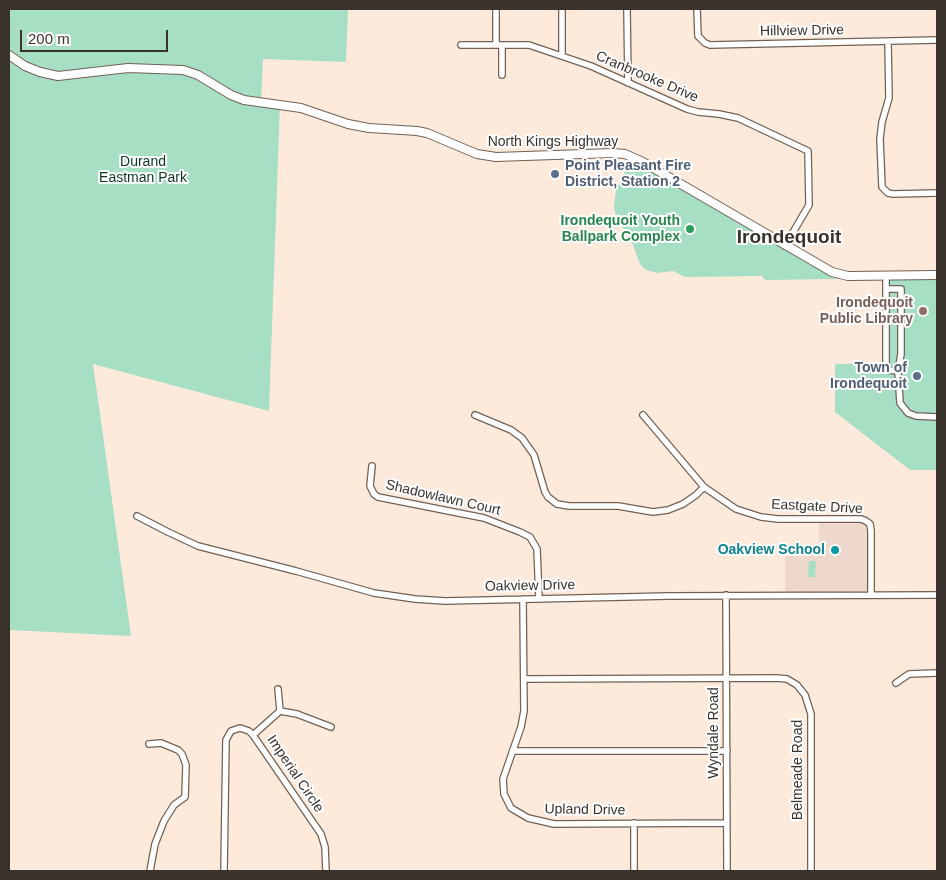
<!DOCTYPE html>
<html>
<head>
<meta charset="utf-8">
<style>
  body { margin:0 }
  #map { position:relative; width:946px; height:880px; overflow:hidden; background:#feeadb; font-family:Arial,sans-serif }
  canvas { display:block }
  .frame { position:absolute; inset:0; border:10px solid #39322c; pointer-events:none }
  .scale { position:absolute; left:20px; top:30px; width:148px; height:22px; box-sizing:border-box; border:2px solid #39322c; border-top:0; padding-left:6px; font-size:15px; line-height:18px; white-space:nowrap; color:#39322c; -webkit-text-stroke:4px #fff; paint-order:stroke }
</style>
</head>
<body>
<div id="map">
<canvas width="946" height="880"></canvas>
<div class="frame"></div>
<div class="scale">200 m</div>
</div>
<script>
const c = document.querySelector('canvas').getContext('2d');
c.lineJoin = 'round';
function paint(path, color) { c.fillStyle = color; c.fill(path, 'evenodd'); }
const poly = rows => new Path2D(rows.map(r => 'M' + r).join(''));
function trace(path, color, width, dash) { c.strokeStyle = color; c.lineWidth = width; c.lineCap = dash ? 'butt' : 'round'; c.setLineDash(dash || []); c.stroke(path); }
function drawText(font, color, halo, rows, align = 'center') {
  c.font = font + ' Arial,sans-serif'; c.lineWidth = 4; c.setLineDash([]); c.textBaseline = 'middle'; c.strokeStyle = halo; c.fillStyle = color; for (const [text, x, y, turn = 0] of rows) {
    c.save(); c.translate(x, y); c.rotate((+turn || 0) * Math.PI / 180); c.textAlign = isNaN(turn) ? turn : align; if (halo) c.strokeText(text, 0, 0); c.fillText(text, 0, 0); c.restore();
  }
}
const education = poly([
  [819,519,868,522,871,594,785,596,785,556,819,555]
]);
const green = poly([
  [9,9,348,9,346,62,263,59,261,104,280,105,269,411,93,364,131,636,9,630],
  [632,157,838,274,837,279,765,280,762,276,685,277,673,271,657,273,646,270,640,264,631,240,616,217,614,207,616,190],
  [885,275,937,275,937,470,910,470,835,412,835,364,885,363],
  [809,561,816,561,815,577,808,577]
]);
const minor = poly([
  [496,9,496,45],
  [562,9,562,56],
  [627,9,628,83],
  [697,9,698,36,705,43,710,45,937,40],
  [888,42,889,98,882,122,880,139,882,187,888,193,893,194,937,193],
  [461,45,529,45,591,66,687,109,698,112,719,114,738,118,808,151,809,205,785,246],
  [502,75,502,45],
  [886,275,886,370,898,371],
  [886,289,901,289,901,354,898,371,900,403,908,413,916,416,937,417],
  [475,415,511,430,522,438,534,455,545,492,548,497,557,504,569,506,618,506,653,512,668,510,683,504,696,495,704,487],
  [643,415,704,487,736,509,761,517,778,519,861,519,866,521,870,524,871,531,871,594],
  [372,466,370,486,374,494,378,497,484,518,520,532,530,537,537,549,539,598],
  [137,516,168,532,198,546,296,571,374,593,415,599,445,601,669,596,937,595],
  [726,595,727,871],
  [523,599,524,711,521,727,503,779,504,794,511,808,528,818,554,824,727,823],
  [524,679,777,678,787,679,797,685,805,695,811,714,811,871],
  [896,683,909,674,937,673],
  [280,711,297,714,331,727],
  [253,735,280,711,278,689],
  [149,744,161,743,178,750,182,754,186,765,185,797,174,805,164,821,155,844,150,871],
  [514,751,727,751],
  [634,823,634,871],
  [224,871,226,740,231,731,240,728,249,731,253,735,321,834,325,847,326,871]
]);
const tertiary = poly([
  [9,55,25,66,40,72,58,76,128,68,183,70,198,75,231,95,244,100,301,108,348,124,369,128,417,131,427,133,477,154,496,157,613,153,625,154,643,162,832,272,848,276,937,275]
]);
const markers = [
  [555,174,5,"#5c6f8a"],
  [690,229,5,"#2e9e5b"],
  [923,311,5,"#8d6e63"],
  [917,376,5,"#5c6f8a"],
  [835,550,5,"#0f9aa8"]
];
const streetNames = [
  ["Hillview Drive",802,31,-1],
  ["Cranbrooke Drive",647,77,23],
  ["North Kings Highway",553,142],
  ["Shadowlawn Court",443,498,13],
  ["Eastgate Drive",817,507,3],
  ["Oakview Drive",530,586,-1],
  ["Wyndale Road",714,733,-90],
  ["Belmeade Road",798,770,-90],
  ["Imperial Circle",295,774,56],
  ["Upland Drive",585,810,1]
];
const parkNames = [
  ["Durand",143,162],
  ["Eastman Park",143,178]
];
const serviceNames = [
  ["Point Pleasant Fire",565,166],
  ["District, Station 2",565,182],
  ["Town of",907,368,"right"],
  ["Irondequoit",907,384,"right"]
];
const leisureNames = [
  ["Irondequoit Youth",680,221],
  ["Ballpark Complex",680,237]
];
const educationNames = [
  ["Irondequoit",913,303],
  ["Public Library",913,319]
];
const cultureNames = [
  ["Oakview School",825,550]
];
const districtNames = [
  ["Irondequoit",789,238]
];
paint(education, '#eed8cc');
paint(green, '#a6dfc4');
trace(minor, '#716053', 8);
trace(tertiary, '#716053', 10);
trace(minor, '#fff', 5.5);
trace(tertiary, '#fff', 8);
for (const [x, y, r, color] of markers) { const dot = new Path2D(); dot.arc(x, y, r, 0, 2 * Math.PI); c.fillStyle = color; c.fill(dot); trace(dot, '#fff', 2); }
drawText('14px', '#39322c', '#fff', streetNames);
drawText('14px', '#073625', '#fff', parkNames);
drawText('bold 14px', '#4e5e75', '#fff', serviceNames, 'left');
drawText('bold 14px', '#27864d', '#fff', leisureNames, 'right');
drawText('bold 14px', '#785e54', '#fff', educationNames, 'right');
drawText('bold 14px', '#0d838f', '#fff', cultureNames, 'right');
drawText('bold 19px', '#39322c', '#fff', districtNames);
</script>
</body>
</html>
